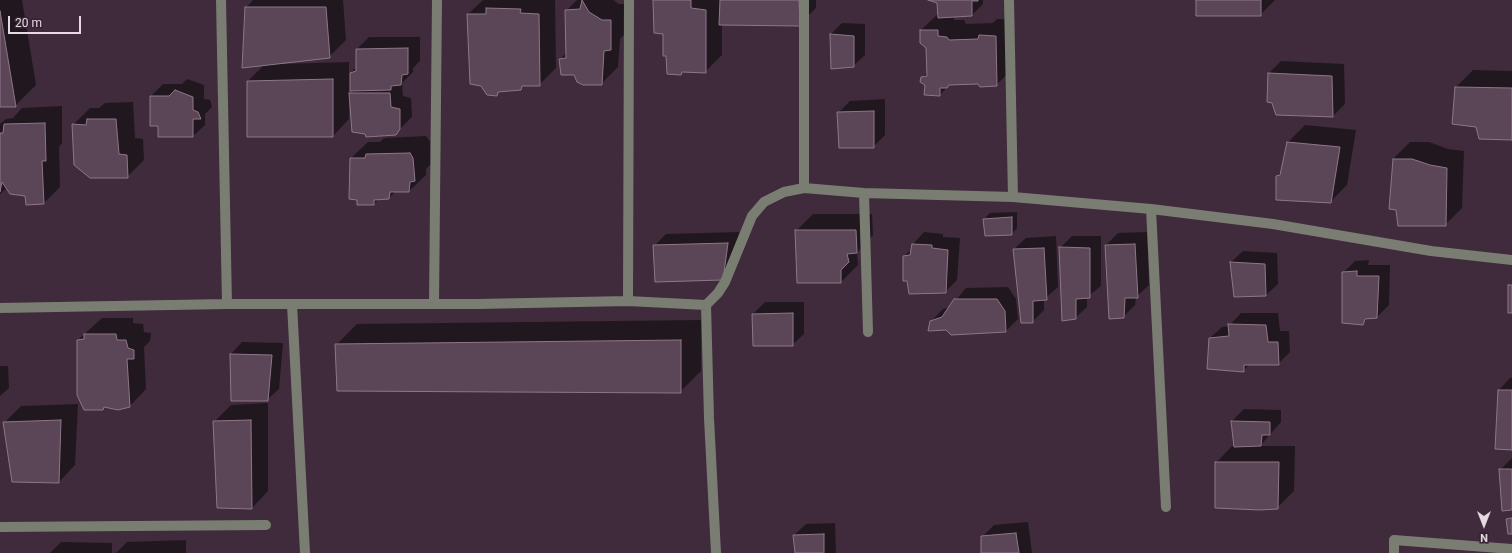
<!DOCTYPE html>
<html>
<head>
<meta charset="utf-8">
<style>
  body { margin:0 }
  #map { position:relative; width:1512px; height:553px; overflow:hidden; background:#3f2b3b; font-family:Roboto,sans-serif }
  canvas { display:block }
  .north { position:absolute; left:1464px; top:505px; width:40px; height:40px; -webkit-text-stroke:3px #352131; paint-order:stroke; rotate:180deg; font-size:11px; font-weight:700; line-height:16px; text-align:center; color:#e8dae4 }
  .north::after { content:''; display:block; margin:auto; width:14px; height:18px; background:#e8dae4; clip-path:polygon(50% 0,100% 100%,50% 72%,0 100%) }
  .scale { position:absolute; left:8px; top:16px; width:73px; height:18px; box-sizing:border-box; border:2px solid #e8dae4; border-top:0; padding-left:5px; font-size:12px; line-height:14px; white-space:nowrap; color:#e8dae4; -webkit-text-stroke:3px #352131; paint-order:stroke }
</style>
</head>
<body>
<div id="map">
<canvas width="1512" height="553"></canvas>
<div class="north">N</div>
<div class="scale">20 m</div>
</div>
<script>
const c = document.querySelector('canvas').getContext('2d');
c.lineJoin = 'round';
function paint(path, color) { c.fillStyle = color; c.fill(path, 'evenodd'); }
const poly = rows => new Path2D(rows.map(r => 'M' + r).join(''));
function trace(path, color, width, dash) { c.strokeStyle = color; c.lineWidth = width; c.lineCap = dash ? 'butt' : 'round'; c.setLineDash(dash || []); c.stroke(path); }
const shadow = poly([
  [0,0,22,0,36,85,15,106,0,106],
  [253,0,343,0,346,40,329,57,282,62,282,64,349,62,349,74,357,67,357,49,369,37,420,37,420,61,413,68,413,72,402,83,403,96,411,98,412,117,395,134,349,104,349,119,333,136,248,81,265,64,246,8],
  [349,90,354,90,349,95],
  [483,0,555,0,556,68,539,85,524,85,520,89,500,90,496,95,468,14],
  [577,0,613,0,619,4,627,4,627,32,620,39,618,67,601,84,575,74,560,59,567,53,566,11],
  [654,0,816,0,816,8,799,25,722,24,722,55,705,72,684,71,681,74,664,33],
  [929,0,983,0,983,4,972,15,954,16,954,20,964,20,966,24,993,23,997,19,1012,19,1013,69,996,85,978,83,950,84,940,95,926,85,922,78,928,72,927,48,921,30,939,13,938,2],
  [1197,0,1275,0,1260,15],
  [842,23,865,24,865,55,853,66,831,34],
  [1281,61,1344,64,1345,104,1333,116,1277,114,1269,73],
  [1473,70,1512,71,1512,139,1477,126,1456,87],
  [187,79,204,85,204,99,210,100,212,107,205,114,205,125,193,136,159,125,151,96,163,84,182,84],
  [885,99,885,135,873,147,838,113,850,101],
  [133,102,135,138,143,139,144,160,127,177,73,125,90,108,99,108,105,103],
  [62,106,62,143,59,147,60,187,43,204,7,188,0,194,0,124,6,119,13,118,22,108],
  [1305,125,1356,130,1347,185,1330,202,1277,176,1282,171,1288,142],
  [426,136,430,141,431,164,426,169,426,175,409,191,396,191,389,198,379,199,374,204,351,158,368,142,380,142,384,138],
  [1410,142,1429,142,1448,149,1464,151,1462,208,1445,225,1393,159],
  [1017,212,1017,228,1012,234,984,219,990,213],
  [813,214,872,214,873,235,857,253,858,265,841,282,796,231],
  [739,232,734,267,722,279,654,246,666,234],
  [924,232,943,234,943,237,960,238,957,280,945,292,904,256,912,249,913,244],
  [1147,232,1149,285,1136,297,1135,305,1123,317,1110,318,1106,245,1118,233],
  [1056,236,1058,287,1044,299,1044,310,1032,322,1014,249,1026,238],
  [1072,236,1101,236,1101,286,1087,297,1087,307,1075,318,1060,248],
  [1243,251,1277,253,1278,284,1266,295,1231,262],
  [1369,260,1368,265,1390,265,1389,305,1377,317,1368,318,1362,324,1343,273,1355,261],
  [1008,287,1016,299,1018,319,1006,331,946,329,931,321,943,309,950,307,966,288],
  [765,302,804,302,804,334,792,345,753,314],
  [1241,313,1278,313,1280,331,1289,331,1290,352,1278,364,1250,364,1243,371,1210,338,1222,327,1229,326],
  [102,318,133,318,133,323,143,324,144,332,151,333,150,341,144,347,146,389,130,406,106,406,103,409,78,340],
  [701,320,701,371,680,392,336,345,357,324],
  [242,342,283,343,279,389,267,400,231,354],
  [0,366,8,366,9,388,0,396],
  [1510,378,1512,378,1512,449,1499,390],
  [268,403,268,491,252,508,214,422,231,405],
  [78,404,75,465,59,482,4,423,21,406],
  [1244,409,1281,410,1281,422,1260,446,1295,446,1294,491,1277,508,1216,463,1232,446,1235,446,1232,421],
  [1512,458,1512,509,1500,470],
  [1028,522,1032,553,982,553,982,537,994,525],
  [835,523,836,553,796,553,794,535,806,524],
  [186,540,186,553,116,553,127,542],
  [61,542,112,543,112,553,50,553]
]);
const building = poly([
  [582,0,589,12,602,20,611,20,611,50,604,51,602,85,583,85,577,82,574,75,561,75,559,59,566,58,565,10,580,9,582,0],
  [653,0,691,0,691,8,706,10,706,73,682,72,681,75,667,74,666,56,663,56,663,34,654,33,653,0],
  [720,0,799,0,800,26,719,25,720,0],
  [928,0,978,0,978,1,972,1,972,16,938,18,937,3,928,0],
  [1196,0,1261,0,1261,16,1196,16,1196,0],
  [245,7,326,7,330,58,242,68,245,7],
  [486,8,521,9,520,13,539,14,540,86,522,86,521,90,498,92,497,96,487,95,481,86,470,84,467,14,486,14,486,8],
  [0,11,16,107,0,107,0,11],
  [920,30,938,30,938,36,947,37,949,40,978,39,979,35,996,36,997,86,980,87,978,84,949,85,947,88,940,88,940,96,924,95,925,85,920,82,921,77,927,76,926,48,920,43,920,30],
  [830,34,854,36,854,67,831,69,830,34],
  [408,48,408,74,402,75,401,85,391,86,391,90,350,91,350,73,356,71,356,49,408,48],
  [1268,73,1332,76,1333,117,1276,115,1272,103,1267,102,1268,73],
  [333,79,333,137,247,137,247,81,333,79],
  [1455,87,1512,88,1512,140,1479,139,1476,127,1452,124,1455,87],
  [175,90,193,97,193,110,198,112,201,119,193,119,193,137,158,137,158,126,150,126,150,96,169,96,175,90],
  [349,93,390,93,391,107,400,109,400,129,396,135,366,137,365,134,352,132,349,93],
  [874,111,874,148,839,148,837,112,874,111],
  [87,119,116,119,119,154,127,155,128,178,90,178,74,165,72,124,86,125,87,119],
  [45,123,46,161,42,161,44,204,26,205,25,196,10,194,2,182,0,192,0,133,3,133,4,124,45,123],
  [1287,142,1340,147,1331,203,1276,200,1276,176,1280,175,1287,142],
  [410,153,413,158,415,181,410,182,409,192,390,192,389,199,374,200,374,205,357,205,357,200,349,199,350,158,365,158,366,154,410,153],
  [1393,159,1412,159,1430,165,1447,168,1446,226,1398,226,1396,210,1389,209,1393,159],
  [1012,217,1012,235,985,236,983,219,1012,217],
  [795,230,856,230,857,253,847,254,849,262,841,270,841,283,797,283,795,230],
  [728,243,723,280,655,282,653,245,728,243],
  [912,244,932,245,932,248,948,250,946,293,909,294,907,281,903,281,903,256,910,255,912,244],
  [1135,244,1138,298,1125,298,1124,318,1109,319,1105,245,1135,244],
  [1059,247,1090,248,1090,298,1076,299,1076,319,1062,321,1059,247],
  [1044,248,1047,300,1033,301,1033,323,1021,323,1013,249,1044,248],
  [1230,262,1265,264,1266,296,1234,297,1230,262],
  [1357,271,1357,276,1379,276,1377,318,1365,319,1363,325,1342,323,1342,272,1357,271],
  [1508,285,1512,285,1512,313,1508,313,1508,285],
  [954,299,997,299,1005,311,1006,332,951,335,946,330,928,331,930,321,942,317,954,299],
  [793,313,793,346,753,346,752,314,793,313],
  [1228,324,1266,325,1268,342,1278,342,1279,365,1244,365,1244,372,1207,369,1209,338,1229,336,1228,324],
  [84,334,116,334,117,340,126,340,128,348,134,350,134,359,127,359,130,407,118,410,104,407,103,410,84,410,77,395,77,340,84,339,84,334],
  [681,340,681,393,337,391,335,344,681,340],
  [230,354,272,355,268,401,231,401,230,354],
  [1498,390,1512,390,1512,450,1495,449,1498,390],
  [61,420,59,483,12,482,3,422,61,420],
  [251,420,252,509,217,508,213,421,251,420],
  [1231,421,1270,422,1270,435,1262,435,1261,446,1234,447,1231,421],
  [1215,462,1279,462,1278,509,1260,510,1215,508,1215,462],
  [1499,469,1512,469,1512,510,1502,511,1499,469],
  [1512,518,1512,534,1508,534,1506,519,1512,518],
  [1016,533,1019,553,981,553,981,536,1016,533],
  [824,534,824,553,795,553,793,535,824,534]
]);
const minor = poly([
  [221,0,227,304],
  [1009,0,1013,197],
  [804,188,804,0],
  [864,193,868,332],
  [1151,209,1166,507],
  [628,301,629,0],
  [434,303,437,0],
  [292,304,305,553],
  [0,308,227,304,477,304,628,301,706,305],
  [0,527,266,525],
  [716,553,709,418,706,305,718,293,725,282,752,216,764,202,784,192,804,188,864,193,1013,197,1151,209,1273,224,1431,251,1512,260],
  [1394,553,1394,540,1512,549]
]);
paint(shadow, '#0007');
paint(building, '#5b4657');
trace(building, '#8e7688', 1);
trace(minor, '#7a7e72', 10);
</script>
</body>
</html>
